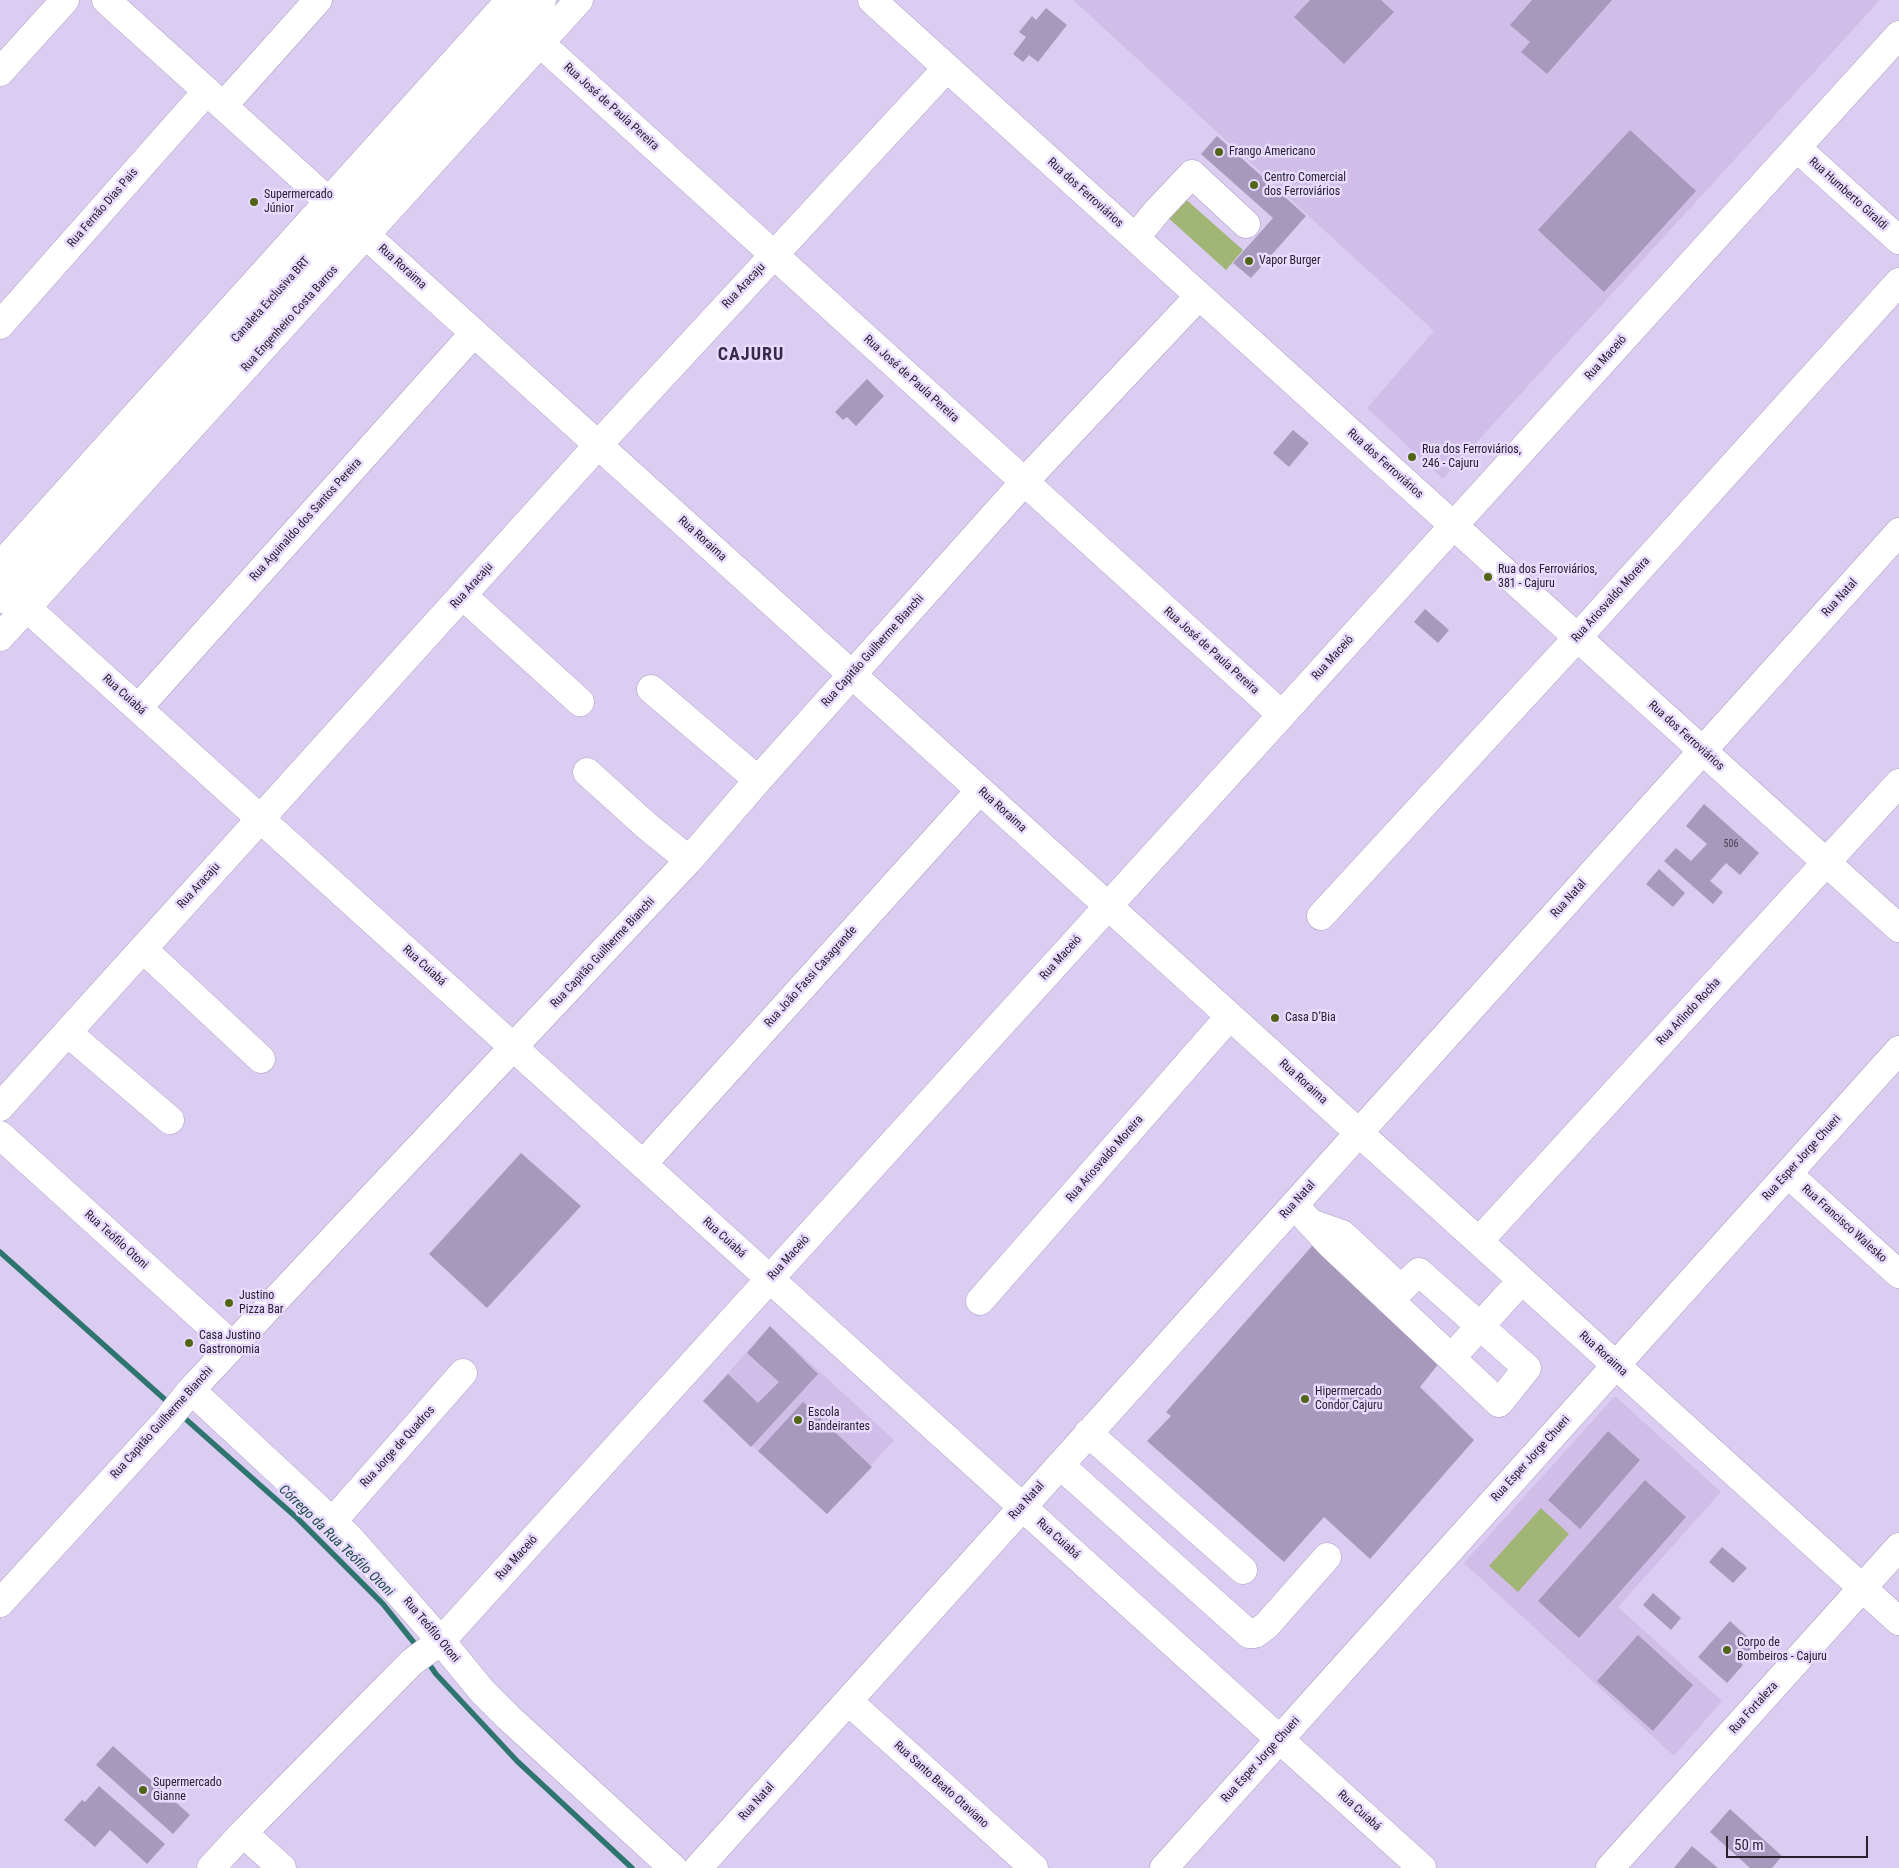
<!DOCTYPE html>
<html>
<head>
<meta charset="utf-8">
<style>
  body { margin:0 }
  #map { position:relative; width:1899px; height:1868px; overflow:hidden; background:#dbcdf1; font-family:"Roboto Condensed",sans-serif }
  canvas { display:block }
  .scale { position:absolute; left:1726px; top:1836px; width:142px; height:22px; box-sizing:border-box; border:2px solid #282230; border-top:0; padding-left:6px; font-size:15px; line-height:18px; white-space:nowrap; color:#282230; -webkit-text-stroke:4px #e8dafe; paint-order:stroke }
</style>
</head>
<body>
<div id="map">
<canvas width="1899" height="1868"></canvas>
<div class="scale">50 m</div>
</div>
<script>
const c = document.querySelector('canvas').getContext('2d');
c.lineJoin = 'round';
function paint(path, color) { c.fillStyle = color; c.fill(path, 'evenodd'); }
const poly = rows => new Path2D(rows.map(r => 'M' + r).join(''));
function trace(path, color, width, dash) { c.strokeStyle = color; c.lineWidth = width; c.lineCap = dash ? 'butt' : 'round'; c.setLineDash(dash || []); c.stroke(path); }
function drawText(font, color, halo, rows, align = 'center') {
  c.font = font + ' "Roboto Condensed",sans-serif'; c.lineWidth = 5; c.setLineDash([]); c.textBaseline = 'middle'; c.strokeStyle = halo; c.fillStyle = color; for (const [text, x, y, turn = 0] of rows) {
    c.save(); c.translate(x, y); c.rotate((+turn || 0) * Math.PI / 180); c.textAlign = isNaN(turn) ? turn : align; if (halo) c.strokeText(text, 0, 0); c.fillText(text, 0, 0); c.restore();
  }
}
const built = poly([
  [1073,0,1880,0,1443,479,1367,408,1434,331],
  [770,1326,894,1440,827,1514,703,1401],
  [1615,1396,1721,1492,1618,1607,1722,1701,1674,1756,1464,1563]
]);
const green = poly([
  [1182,196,1243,250,1226,270,1165,215],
  [1541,1508,1569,1534,1518,1592,1489,1566]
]);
const stream = poly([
  [0,1252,170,1404],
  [180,1414,297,1518,383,1604,419,1649],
  [427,1661,436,1674,517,1761,632,1868]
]);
const building = poly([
  [1310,0,1381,0,1394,12,1344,64,1294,17],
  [1532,0,1612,0,1547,74,1521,52,1530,42,1510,25],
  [1046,8,1067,25,1038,62,1029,55,1023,62,1013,54,1026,37,1019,32,1032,16,1036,20],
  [1630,130,1696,191,1604,292,1538,230],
  [1217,136,1306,216,1251,278,1233,263,1273,218,1201,154],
  [867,379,884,396,856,426,847,417,843,420,835,412],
  [1293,430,1309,443,1289,467,1273,453],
  [1425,609,1449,630,1438,643,1414,622],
  [1704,804,1759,853,1740,875,1726,863,1710,881,1723,892,1713,904,1664,861,1676,848,1691,861,1707,844,1686,826],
  [1659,869,1685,893,1673,907,1646,884],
  [521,1153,581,1206,487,1308,429,1254],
  [1312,1246,1440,1362,1420,1387,1474,1440,1370,1559,1324,1517,1284,1562,1147,1441,1171,1416,1166,1412],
  [770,1326,818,1374,751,1447,703,1401,728,1374,758,1403,779,1382,747,1353],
  [803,1402,872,1467,827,1514,758,1451],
  [1608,1431,1640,1460,1580,1529,1548,1500],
  [1645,1480,1686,1517,1579,1638,1538,1601],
  [1722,1547,1747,1568,1733,1583,1709,1562],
  [1653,1593,1681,1618,1671,1630,1643,1605],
  [1730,1621,1755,1644,1740,1662,1743,1665,1727,1683,1698,1657],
  [1638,1635,1693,1685,1653,1731,1597,1681],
  [113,1746,190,1815,173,1834,96,1765],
  [99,1786,165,1844,147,1864,110,1830,95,1847,64,1820,82,1800,85,1802],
  [1730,1809,1782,1856,1772,1868,1750,1868,1710,1832],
  [1692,1846,1718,1868,1674,1868]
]);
const minor = poly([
  [106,0,1899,1621],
  [872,0,1899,928],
  [540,43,1282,715],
  [0,72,65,0],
  [223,106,318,0],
  [1797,148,1899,240],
  [1135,238,1158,210,1192,174,1246,224],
  [0,325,207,91],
  [0,566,510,0],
  [463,596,580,702],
  [0,599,542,0],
  [27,608,1422,1868],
  [0,637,579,0],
  [651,689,758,780],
  [138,708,474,333],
  [587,772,648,827,689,860],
  [1321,916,1577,638,1899,282],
  [143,949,261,1059],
  [68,1033,170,1120],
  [0,1107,598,445,947,68],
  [0,1135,232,1345],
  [643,1164,980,790],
  [1788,1174,1899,1274],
  [1294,1205,1330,1244,1499,1403,1527,1368,1419,1272,1401,1289,1342,1234,1313,1224],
  [1479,1241,1899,783],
  [980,1301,1230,1016],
  [1451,1358,1522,1280],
  [191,1390,348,1536,441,1641,482,1691,508,1717,673,1868],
  [1088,1433,1243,1570],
  [1060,1465,1249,1634,1255,1634,1267,1625,1327,1557],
  [333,1521,463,1373],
  [0,1603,168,1419,191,1390,689,860,758,780,1024,482,1199,296],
  [848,1701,1034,1868],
  [243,1833,282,1868],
  [211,1868,243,1833,412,1662,441,1641,1899,35],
  [698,1868,1899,532],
  [1164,1868,1899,1050],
  [1610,1868,1899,1547]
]);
const markers = [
  [1219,152,5,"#516614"],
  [1254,185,5,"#516614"],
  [254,202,5,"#516614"],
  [1249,261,5,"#516614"],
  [1412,457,5,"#516614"],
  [1488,577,5,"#516614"],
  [1275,1018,5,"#516614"],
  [229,1303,5,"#516614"],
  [189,1343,5,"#516614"],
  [1305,1399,5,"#516614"],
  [798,1420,5,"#516614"],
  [1727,1650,5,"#516614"],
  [143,1790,5,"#516614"]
];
const numberNames = [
  ["506",1731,844]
];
const streetNames = [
  ["Rua José de Paula Pereira",611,107,42],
  ["Rua dos Ferroviários",1085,193,42],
  ["Rua Humberto Giraldi",1848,194,42],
  ["Rua Fernão Dias Pais",103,208,-49],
  ["Rua Roraima",402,267,42],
  ["Rua Aracaju",744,286,-47],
  ["Canaleta Exclusiva BRT",271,300,-48],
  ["Rua Engenheiro Costa Barros",290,319,-48],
  ["Rua Maceió",1606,358,-48],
  ["Rua José de Paula Pereira",911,379,42],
  ["Rua dos Ferroviários",1385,464,42],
  ["Rua Aguinaldo dos Santos Pereira",306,520,-48],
  ["Rua Roraima",702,539,42],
  ["Rua Aracaju",472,586,-48],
  ["Rua Natal",1840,598,-48],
  ["Rua Ariosvaldo Moreira",1611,600,-48],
  ["Rua Capitão Guilherme Bianchi",873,651,-48],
  ["Rua José de Paula Pereira",1211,651,42],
  ["Rua Maceió",1333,658,-48],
  ["Rua Cuiabá",124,695,42],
  ["Rua dos Ferroviários",1686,736,42],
  ["Rua Roraima",1002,810,42],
  ["Rua Aracaju",199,886,-48],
  ["Rua Natal",1569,899,-48],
  ["Rua Capitão Guilherme Bianchi",603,953,-47],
  ["Rua Maceió",1061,958,-48],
  ["Rua Cuiabá",424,966,42],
  ["Rua João Fassi Casagrande",811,977,-48],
  ["Rua Arlindo Rocha",1689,1012,-47],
  ["Rua Roraima",1303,1082,42],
  ["Rua Esper Jorge Chueri",1802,1158,-48],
  ["Rua Ariosvaldo Moreira",1105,1159,-49],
  ["Rua Natal",1298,1200,-48],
  ["Rua Francisco Walesko",1844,1224,42],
  ["Rua Cuiabá",724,1238,42],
  ["Rua Teófilo Otoni",116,1240,42],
  ["Rua Maceió",789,1258,-48],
  ["Rua Roraima",1603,1354,42],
  ["Rua Capitão Guilherme Bianchi",162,1423,-48],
  ["Rua Jorge de Quadros",398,1447,-48],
  ["Rua Esper Jorge Chueri",1531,1459,-48],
  ["Rua Natal",1027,1501,-48],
  ["Rua Cuiabá",1058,1539,42],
  ["Rua Maceió",517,1558,-48],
  ["Rua Teófilo Otoni",431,1630,50],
  ["Rua Fortaleza",1754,1708,-48],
  ["Rua Esper Jorge Chueri",1261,1760,-48],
  ["Rua Santo Beato Otaviano",941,1785,42],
  ["Rua Natal",757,1802,-48],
  ["Rua Cuiabá",1359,1811,42]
];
const poiNames = [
  ["Frango Americano",1229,152],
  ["Centro Comercial",1264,178],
  ["dos Ferroviários",1264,192],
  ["Supermercado",264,195],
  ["Júnior",264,209],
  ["Vapor Burger",1259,261],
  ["Rua dos Ferroviários,",1422,450],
  ["246 - Cajuru",1422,464],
  ["Rua dos Ferroviários,",1498,570],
  ["381 - Cajuru",1498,584],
  ["Casa D’Bia",1285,1018],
  ["Justino",239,1296],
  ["Pizza Bar",239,1310],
  ["Casa Justino",199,1336],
  ["Gastronomia",199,1350],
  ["Hipermercado",1315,1392],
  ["Condor Cajuru",1315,1406],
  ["Escola",808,1413],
  ["Bandeirantes",808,1427],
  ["Corpo de",1737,1643],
  ["Bombeiros - Cajuru",1737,1657],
  ["Supermercado",153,1783],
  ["Gianne",153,1797]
];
const waterNames = [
  ["Córrego da Rua Teófilo Otoni",336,1541,44]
];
const districtNames = [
  ["CAJURU",751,355]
];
paint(built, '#d0bee9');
paint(green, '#a1b675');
trace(stream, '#2e746f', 5.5);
paint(building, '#a799bb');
trace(minor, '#ac9ec1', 29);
trace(minor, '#fff', 28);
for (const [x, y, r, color] of markers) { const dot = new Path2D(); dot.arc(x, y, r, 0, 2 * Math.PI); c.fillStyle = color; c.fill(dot); trace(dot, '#e8dafe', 2); }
drawText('10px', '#484053', null, numberNames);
drawText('12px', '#282230', '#e8dafe', streetNames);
drawText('12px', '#282230', '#e8dafe', poiNames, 'left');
drawText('italic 14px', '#214d47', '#e8dafe', waterNames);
c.letterSpacing = '1px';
drawText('bold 18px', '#372a47', '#e8dafe', districtNames);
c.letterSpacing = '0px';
</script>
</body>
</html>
